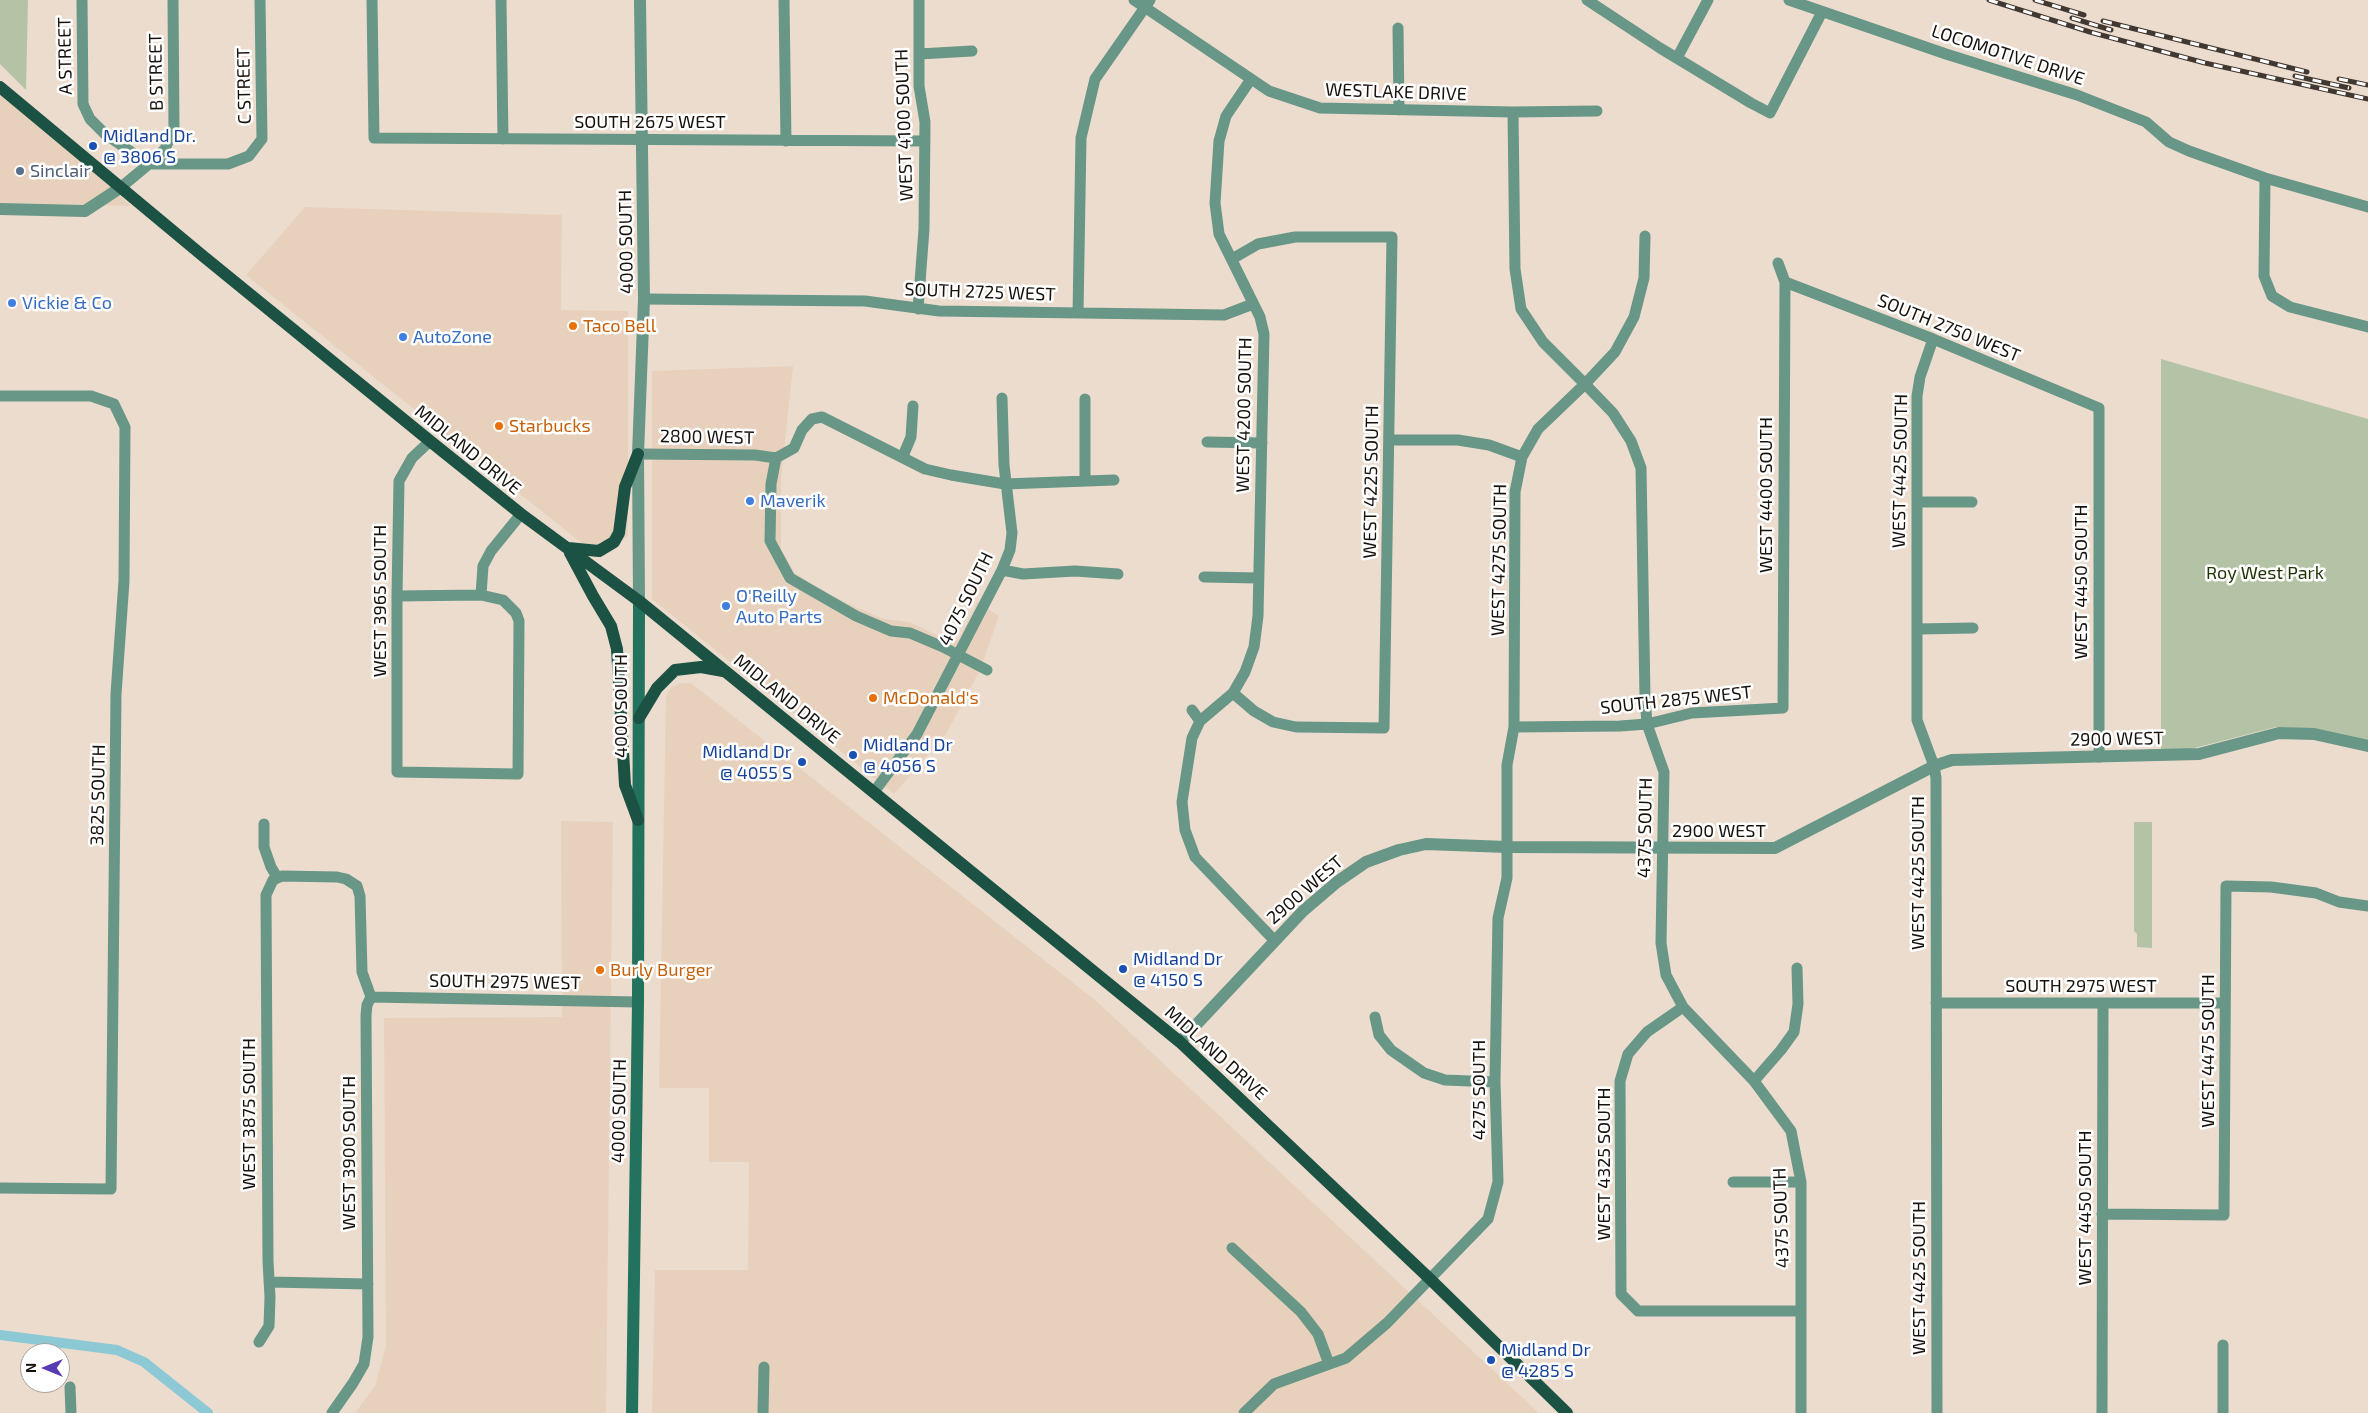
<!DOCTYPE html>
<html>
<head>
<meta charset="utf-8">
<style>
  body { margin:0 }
  #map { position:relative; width:2368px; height:1413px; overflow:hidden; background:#ecdccd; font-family:"Exo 2",sans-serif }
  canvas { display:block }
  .north { position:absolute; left:20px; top:1343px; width:50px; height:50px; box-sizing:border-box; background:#fff; border:1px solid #a3a09e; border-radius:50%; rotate:270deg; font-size:14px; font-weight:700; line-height:20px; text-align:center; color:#18120d }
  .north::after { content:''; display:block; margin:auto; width:18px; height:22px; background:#583ab2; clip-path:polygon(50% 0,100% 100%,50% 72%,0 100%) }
</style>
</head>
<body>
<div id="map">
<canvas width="2368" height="1413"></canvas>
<div class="north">N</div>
</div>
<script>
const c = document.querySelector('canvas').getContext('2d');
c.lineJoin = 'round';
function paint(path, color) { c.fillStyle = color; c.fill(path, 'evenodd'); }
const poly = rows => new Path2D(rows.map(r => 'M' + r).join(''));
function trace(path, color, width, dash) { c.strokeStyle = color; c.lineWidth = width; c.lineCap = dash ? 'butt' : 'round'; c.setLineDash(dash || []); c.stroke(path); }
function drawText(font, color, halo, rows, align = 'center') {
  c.font = font + ' "Exo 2",sans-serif'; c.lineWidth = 5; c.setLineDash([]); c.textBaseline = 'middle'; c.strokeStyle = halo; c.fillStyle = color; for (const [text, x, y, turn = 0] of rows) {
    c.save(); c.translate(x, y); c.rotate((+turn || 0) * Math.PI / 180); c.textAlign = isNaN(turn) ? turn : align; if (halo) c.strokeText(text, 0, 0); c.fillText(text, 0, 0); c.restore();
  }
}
const built = poly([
  [0,87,131,206,0,203],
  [305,207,562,215,561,310,628,311,628,536,599,557,246,275],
  [793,366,781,480,781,549,794,572,817,588,853,606,884,619,910,622,951,642,959,639,977,602,999,616,980,670,946,734,894,794,652,599,652,371],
  [681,683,691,683,1095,1000,1539,1413,652,1413,655,1270,748,1270,749,1162,709,1162,709,1088,659,1088,666,696,671,687],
  [561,821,613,822,606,1413,355,1413,375,1386,386,1346,384,1018,562,1017]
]);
const green = poly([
  [0,0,28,0,26,90,0,64],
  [2161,359,2368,419,2368,742,2308,729,2276,727,2187,750,2161,750],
  [2134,822,2152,822,2152,948,2137,947,2137,934,2134,931]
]);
const canal = poly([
  [0,1335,117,1350,144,1362,208,1413]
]);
const minor = poly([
  [82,0,83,104,90,119,105,134,149,164,120,188],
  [372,0,374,138,925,141],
  [501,0,503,139],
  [784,0,786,141],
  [1134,0,1269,91,1320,108,1513,112,1597,111],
  [1587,0,1660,48,1751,103,1770,113,1822,12],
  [1789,0,1946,54,2077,95,2146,122,2169,142,2189,151,2265,178,2368,207],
  [1398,28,1399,110],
  [919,54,972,51],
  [1677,58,1708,0],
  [1251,79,1226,116,1219,141,1215,203,1219,234,1260,317,1264,334,1258,616,1254,647,1245,672,1233,693,1200,721,1192,738,1182,802,1185,830,1195,857,1274,940],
  [149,164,228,164,249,156,262,139,260,0],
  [149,164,165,149,174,128,173,0],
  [2265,178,2264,276,2272,296,2290,307,2368,327],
  [1645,236,1644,278,1634,317,1615,352,1585,384,1613,413,1631,441,1641,468,1645,697,1647,724,1664,772,1661,943,1666,975,1683,1007,1754,1081,1791,1131,1801,1182,1801,1413],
  [1232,259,1258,244,1295,237,1392,237,1384,728,1296,727,1273,722,1254,711,1233,693],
  [1785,282,1933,339,2099,408,2099,757],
  [644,299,865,301,939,311,1224,315,1253,304],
  [918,309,924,229,925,122,919,86,919,0],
  [1078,313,1081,138,1095,79,1150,0],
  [1933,339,1920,377,1917,396,1917,720,1934,766,1936,778,1937,1413],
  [0,396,91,396,114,404,125,427,124,581,116,694,111,1189,0,1188],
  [1390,440,1458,440,1489,445,1522,457],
  [1207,442,1262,443],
  [638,454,755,455,776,458],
  [903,456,911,437,913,406],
  [776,458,794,448,802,430,812,419,822,417,925,469,951,475,1005,484,1114,480],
  [776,458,771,484,770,541,790,578,856,616,891,631,910,633,943,647,987,670],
  [1085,480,1085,399],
  [1917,502,1972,502],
  [1002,570,1023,574,1075,571,1118,574],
  [1204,577,1258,578],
  [481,595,483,566,491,551,521,514],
  [397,596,481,595,503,600,516,613,519,621,518,774,397,772,397,596,399,481,412,458,430,441],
  [1917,629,1973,628],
  [1192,710,1200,721],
  [1514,727,1620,726,1647,724,1692,713,1783,708,1785,282,1778,263],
  [874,792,917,734,1002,570,1010,550,1012,533,1004,465,1002,398],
  [264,824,264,847,271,867,277,877],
  [371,997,638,1002],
  [1936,1003,2225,1003],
  [1683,1007,1647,1032,1628,1054,1620,1081,1621,1294,1638,1311,1801,1311],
  [1375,1017,1379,1035,1391,1050,1424,1073,1445,1080,1495,1082],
  [1754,1081,1781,1050,1794,1032,1798,1004,1797,968],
  [1733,1182,1801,1182],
  [2102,1214,2224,1215,2226,886,2271,887,2316,893,2339,902,2368,906],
  [1232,1248,1301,1312,1318,1334,1329,1364],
  [269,1282,368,1284],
  [259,1342,269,1326,270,1297,268,1261,266,895,273,880,282,876,337,877,346,879,357,886,360,896,362,972,371,997],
  [2223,1345,2223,1413],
  [70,1387,71,1413],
  [332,1413,353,1383,364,1364,368,1337,366,1015,367,1005,371,997],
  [763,1413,764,1367],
  [1244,1413,1274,1384,1346,1358,1387,1323,1488,1219,1498,1182,1495,1082,1498,918,1507,878,1507,765,1514,727,1515,492,1522,457,1538,429,1585,384,1543,342,1521,309,1515,269,1513,112],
  [2102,1413,2103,1003]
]);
const tertiary = poly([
  [0,209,85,211,120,188],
  [639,601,638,454,644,299,640,0],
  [1180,1042,1303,911,1337,882,1366,862,1399,850,1426,844,1507,847,1775,848,1934,766,1952,760,2199,754,2279,733,2314,734,2368,746]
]);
const secondary = poly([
  [632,1413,638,1002,639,601]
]);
const primary = poly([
  [0,87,203,256,430,441,521,514,639,601,1180,1042,1430,1279,1567,1413],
  [568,548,599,551,614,542,619,533,625,487,638,454],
  [570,553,593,596,611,626,617,649,625,785,638,820],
  [639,718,657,688,675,670,701,667,723,671]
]);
const rail = poly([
  [1989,0,2090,32,2205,63,2368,99],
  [2035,0,2084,15],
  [2072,18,2111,30],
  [2103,21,2307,72],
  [2295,76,2349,88],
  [2339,79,2368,85]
]);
const markers = [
  [93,146,5,"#1a4fb4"],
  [20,171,5,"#5c6f8a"],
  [12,303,5,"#3f7fe0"],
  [573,326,5,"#e8710a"],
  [403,337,5,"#3f7fe0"],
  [499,426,5,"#e8710a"],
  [750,501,5,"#3f7fe0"],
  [726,606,5,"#3f7fe0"],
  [873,698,5,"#e8710a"],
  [853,755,5,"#1a4fb4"],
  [802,762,5,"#1a4fb4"],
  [1123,969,5,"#1a4fb4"],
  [600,970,5,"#e8710a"],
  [1491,1360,5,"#1a4fb4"]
];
const streetNames = [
  ["LOCOMOTIVE DRIVE",2008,55,18],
  ["A STREET",65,56,-91],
  ["B STREET",156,72,-91],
  ["C STREET",244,86,-91],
  ["WESTLAKE DRIVE",1396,92,2],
  ["SOUTH 2675 WEST",650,122],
  ["WEST 4100 SOUTH",904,125,-92],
  ["4000 SOUTH",626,242,-91],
  ["SOUTH 2725 WEST",980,292,2],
  ["SOUTH 2750 WEST",1949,328,22],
  ["WEST 4200 SOUTH",1244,415,-89],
  ["2800 WEST",707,437,1],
  ["MIDLAND DRIVE",468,450,39],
  ["WEST 4425 SOUTH",1900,471,-89],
  ["WEST 4225 SOUTH",1371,482,-89],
  ["WEST 4400 SOUTH",1766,495,-90],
  ["WEST 4275 SOUTH",1499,560,-89],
  ["WEST 4450 SOUTH",2081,582,-90],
  ["4075 SOUTH",966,599,-64],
  ["WEST 3965 SOUTH",380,601,-90],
  ["MIDLAND DRIVE",787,699,39],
  ["SOUTH 2875 WEST",1676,700,-6],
  ["4000 SOUTH",621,706,-90],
  ["2900 WEST",2117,739,-1],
  ["3825 SOUTH",98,795,-89],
  ["4375 SOUTH",1645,828,-89],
  ["2900 WEST",1719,831],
  ["WEST 4425 SOUTH",1918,873,-90],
  ["2900 WEST",1305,890,-41],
  ["SOUTH 2975 WEST",505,982,1],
  ["SOUTH 2975 WEST",2081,986],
  ["WEST 4475 SOUTH",2208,1051,-90],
  ["MIDLAND DRIVE",1216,1053,42],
  ["4275 SOUTH",1479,1090,-90],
  ["4000 SOUTH",619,1111,-89],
  ["WEST 3875 SOUTH",249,1114,-90],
  ["WEST 3900 SOUTH",349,1153,-90],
  ["WEST 4325 SOUTH",1604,1164,-90],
  ["WEST 4450 SOUTH",2085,1208,-90],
  ["4375 SOUTH",1781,1218,-92],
  ["WEST 4425 SOUTH",1919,1278,-90]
];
const transitNames = [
  ["Midland Dr.",103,136],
  ["@ 3806 S",103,157],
  ["Midland Dr",863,745],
  ["@ 4056 S",863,766],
  ["Midland Dr",792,752,"right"],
  ["@ 4055 S",792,773,"right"],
  ["Midland Dr",1133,959],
  ["@ 4150 S",1133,980],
  ["Midland Dr",1501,1350],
  ["@ 4285 S",1501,1371]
];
const serviceNames = [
  ["Sinclair",30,171]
];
const shopNames = [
  ["Vickie & Co",22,303],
  ["AutoZone",413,337],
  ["Maverik",760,501],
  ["O'Reilly",736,596],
  ["Auto Parts",736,617]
];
const foodNames = [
  ["Taco Bell",583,326],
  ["Starbucks",509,426],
  ["McDonald's",883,698],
  ["Burly Burger",610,970]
];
const parkNames = [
  ["Roy West Park",2265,573]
];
paint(built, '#e7d1bd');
paint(green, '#b4c3a6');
trace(canal, '#8dc9d4', 10);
trace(minor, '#689687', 11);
trace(tertiary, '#689687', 12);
trace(secondary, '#22725e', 12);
trace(primary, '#1b5244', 12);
trace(rail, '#403831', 5);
trace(rail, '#fff', 3, [9]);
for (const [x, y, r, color] of markers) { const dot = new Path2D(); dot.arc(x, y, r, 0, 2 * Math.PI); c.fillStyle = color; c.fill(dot); trace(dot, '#fff', 2); }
drawText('18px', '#18120d', '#fff', streetNames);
drawText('18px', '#164399', '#fff', transitNames, 'left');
drawText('18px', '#4e5e75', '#fff', serviceNames, 'left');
drawText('18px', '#366cbe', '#fff', shopNames, 'left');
drawText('18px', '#c56008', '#fff', foodNames, 'left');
drawText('18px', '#1f3304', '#fff', parkNames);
</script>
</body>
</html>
